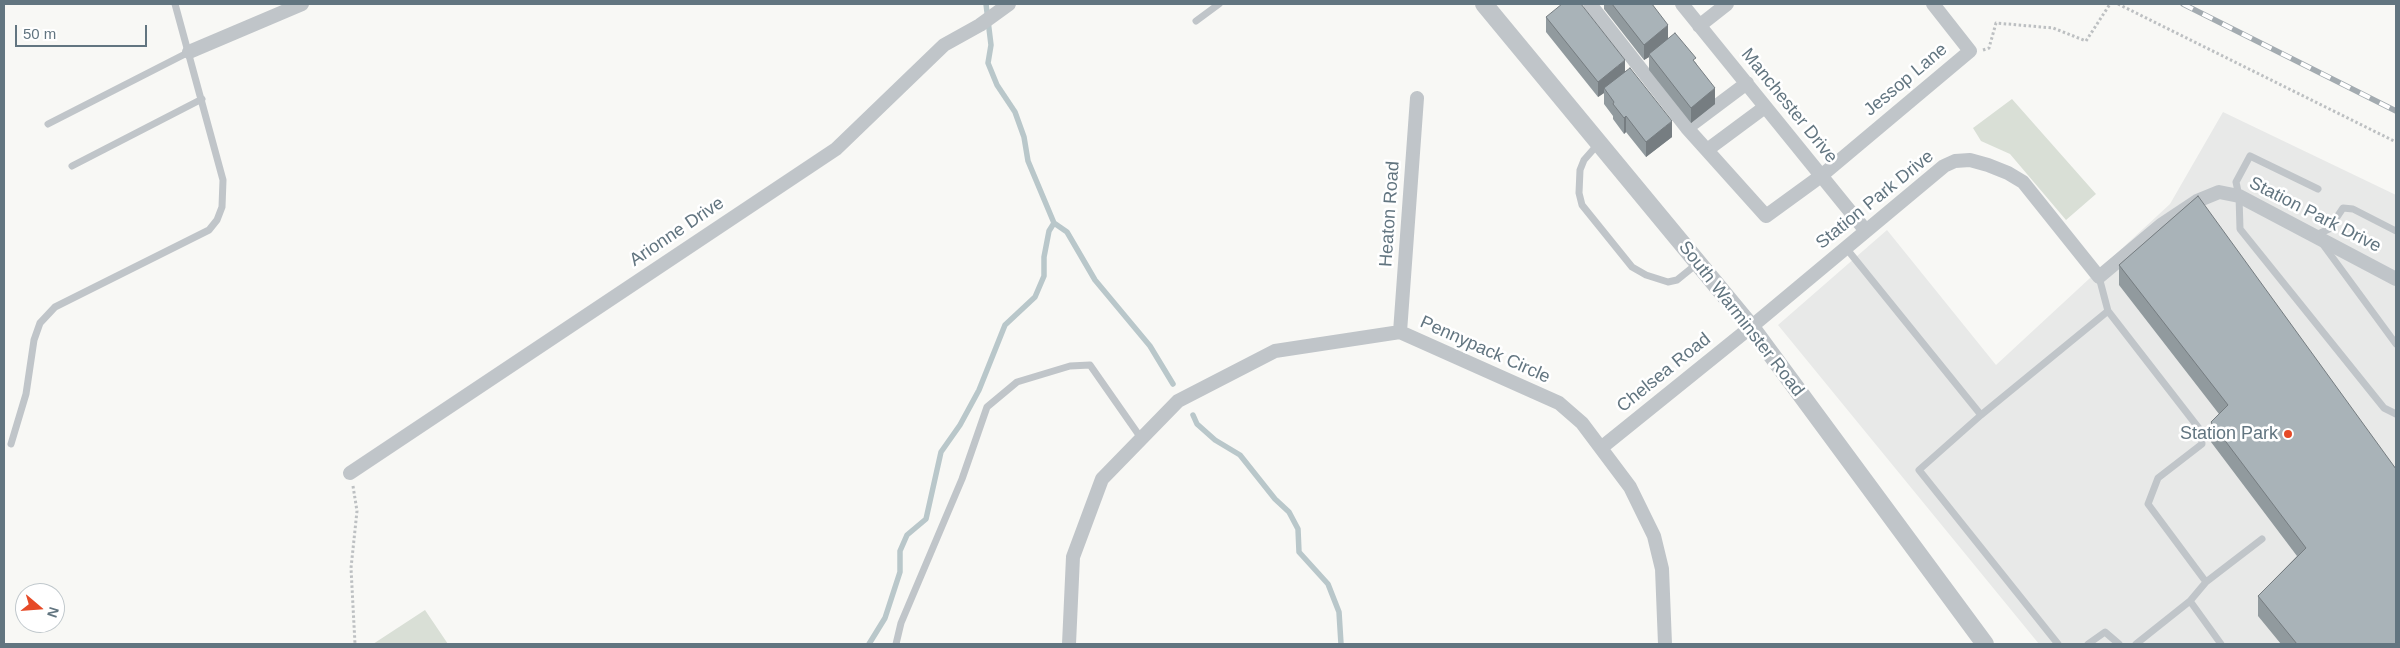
<!DOCTYPE html>
<html>
<head>
<meta charset="utf-8">
<style>
  body { margin:0 }
  #map { position:relative; width:2400px; height:648px; overflow:hidden; background:#f8f8f5; font-family:Helvetica,sans-serif }
  canvas { display:block }
  .frame { position:absolute; inset:0; border:5px solid #627580; pointer-events:none }
  .north { position:absolute; left:15px; top:583px; width:50px; height:50px; box-sizing:border-box; background:#fff; border:1px solid #c0c8cc; border-radius:50%; rotate:108deg; font-size:14px; font-weight:700; line-height:20px; text-align:center; color:#627580 }
  .north::after { content:''; display:block; margin:auto; width:18px; height:22px; background:#e64a27; clip-path:polygon(50% 0,100% 100%,50% 72%,0 100%) }
  .scale { position:absolute; left:15px; top:25px; width:132px; height:22px; box-sizing:border-box; border:2px solid #627580; border-top:0; padding-left:6px; font-size:15px; line-height:18px; white-space:nowrap; color:#627580; -webkit-text-stroke:4px #fff; paint-order:stroke }
</style>
</head>
<body>
<div id="map">
<canvas width="2400" height="648"></canvas>
<div class="frame"></div>
<div class="north">N</div>
<div class="scale">50 m</div>
</div>
<script>
const c = document.querySelector('canvas').getContext('2d');
c.lineJoin = 'round';
function paint(path, color) { c.fillStyle = color; c.fill(path, 'evenodd'); }
const poly = rows => new Path2D(rows.map(r => 'M' + r).join(''));
function trace(path, color, width, dash) { c.strokeStyle = color; c.lineWidth = width; c.lineCap = dash ? 'butt' : 'round'; c.setLineDash(dash || []); c.stroke(path); }
function drawText(font, color, halo, rows, align = 'center') {
  c.font = font + ' Helvetica,sans-serif'; c.lineWidth = 5; c.setLineDash([]); c.textBaseline = 'middle'; c.strokeStyle = halo; c.fillStyle = color; for (const [text, x, y, turn = 0] of rows) {
    c.save(); c.translate(x, y); c.rotate((+turn || 0) * Math.PI / 180); c.textAlign = isNaN(turn) ? turn : align; if (halo) c.strokeText(text, 0, 0); c.fillText(text, 0, 0); c.restore();
  }
}
const built = poly([
  [2223,112,2396,195,2396,644,2039,644,1778,325,1887,230,1996,365,2170,204]
]);
const green = poly([
  [2012,99,2096,194,2066,220,2010,154,1981,141,1973,128],
  [425,610,448,644,373,644]
]);
const stream = poly([
  [986,4,991,45,988,63,997,85,1015,112,1024,137,1028,161,1054,223,1067,232,1095,280,1150,346,1173,384],
  [1193,415,1197,424,1215,440,1240,455,1275,499,1289,512,1298,529,1299,552,1328,584,1339,612,1341,644],
  [869,644,885,618,900,572,900,551,907,535,926,519,941,452,960,425,979,390,1005,325,1035,297,1044,276,1044,257,1049,231,1054,223]
]);
const path = poly([
  [2118,4,2396,142],
  [1983,50,1989,48,1996,23,2053,28,2086,41,2110,4],
  [353,486,357,511,351,568,355,644]
]);
const service = poly([
  [1196,21,1219,4],
  [48,124,189,52],
  [1599,143,1584,160,1580,170,1579,193,1582,205,1632,267,1646,275,1668,282,1677,280,1698,263],
  [72,166,202,99],
  [2318,189,2250,156,2236,182,2239,196,2240,229,2384,408,2396,414],
  [2396,231,2353,209,2343,208,2329,229,2316,235,2396,344],
  [1846,248,1981,415,1919,470,2058,644],
  [2108,311,2201,431,2202,444,2158,478,2148,504,2206,582,2190,601],
  [1981,415,2108,311,2099,277],
  [11,444,26,394,34,340,40,323,55,307,209,230,217,220,222,207,223,180,175,4],
  [2206,582,2262,539],
  [896,644,901,623,962,479,987,407,1017,382,1070,366,1090,365,1141,438],
  [2088,644,2105,632,2119,644],
  [2136,644,2190,601,2221,644]
]);
const minor = poly([
  [1590,4,1687,128,1766,216,1821,176,1970,51,1933,4],
  [1682,4,1866,231],
  [1699,26,1727,4],
  [189,52,302,4],
  [1687,128,1747,83],
  [1707,150,1765,107],
  [1400,332,1417,98],
  [1601,448,1751,327,1944,166,1955,161,1970,160,1988,165,2008,173,2023,182,2099,277,2161,225,2197,201,2219,192,2239,196,2396,279],
  [350,473,836,149,944,45,980,25,1009,4],
  [1069,644,1073,557,1102,479,1178,401,1275,351,1400,332,1559,403,1582,423,1630,487,1654,536,1662,569,1665,644]
]);
const tertiary = poly([
  [1484,4,1751,327,1985,644]
]);
const rail = poly([
  [2183,4,2396,111]
]);
const wall = poly([
  [1604,4,1652,4,1668,38,1696,63,1715,104,1691,123,1649,70,1649,57,1644,60,1604,9],
  [1546,17,1625,72,1672,137,1646,157,1626,132,1624,134,1613,119,1613,116,1604,104,1604,93,1598,97,1546,32],
  [2198,196,2396,644,2281,644,2258,616,2258,596,2297,556,2211,442,2211,422,2219,414,2119,285,2119,265]
]);
const shadedWall = poly([
  [1668,25,1668,41,1649,54,1649,57,1644,60,1644,45],
  [1625,60,1625,75,1604,88,1604,93,1598,97,1598,82],
  [1715,88,1715,104,1691,123,1691,108],
  [1626,116,1626,132,1624,134,1624,118],
  [1672,121,1672,137,1646,157,1646,142]
]);
const building = poly([
  [1562,4,1581,4,1625,60,1598,82,1546,17,1562,4],
  [1612,4,1652,4,1668,25,1644,45,1612,4],
  [1675,33,1696,58,1693,60,1715,88,1691,108,1649,54,1675,33],
  [1630,68,1672,121,1646,142,1626,116,1624,118,1613,104,1614,102,1604,88,1630,68],
  [2198,196,2396,469,2396,644,2297,644,2258,596,2306,548,2211,422,2228,405,2119,265,2198,196]
]);
const markers = [
  [2288,434,5,"#e64a27"]
];
const streetNames = [
  ["Jessop Lane",1906,80,-40],
  ["Manchester Drive",1789,106,51],
  ["Station Park Drive",1875,200,-39],
  ["Heaton Road",1390,214,-86],
  ["Station Park Drive",2315,215,27],
  ["Arionne Drive",677,232,-34],
  ["South Warminster Road",1741,319,52],
  ["Pennypack Circle",1485,350,24],
  ["Chelsea Road",1664,373,-39]
];
const poiNames = [
  ["Station Park",2278,434]
];
paint(built, '#e8e9e8');
paint(green, '#d9dfd6');
trace(stream, '#b9c7ca', 5.5);
trace(path, '#bdc0c2', 3, [2.5, 2.5]);
trace(service, '#c0c5c9', 7);
trace(minor, '#c0c5c9', 14);
trace(tertiary, '#c0c5c9', 18);
trace(rail, '#a3abb0', 5.5);
trace(rail, '#fff', 4, [11]);
paint(wall, '#919a9e');
paint(shadedWall, '#767d81');
paint(building, '#a9b3b8');
trace(building, '#767d81', 1);
for (const [x, y, r, color] of markers) { const dot = new Path2D(); dot.arc(x, y, r, 0, 2 * Math.PI); c.fillStyle = color; c.fill(dot); trace(dot, '#fff', 2); }
drawText('18px', '#627580', '#fff', streetNames);
drawText('18px', '#627580', '#fff', poiNames, 'right');
</script>
</body>
</html>
